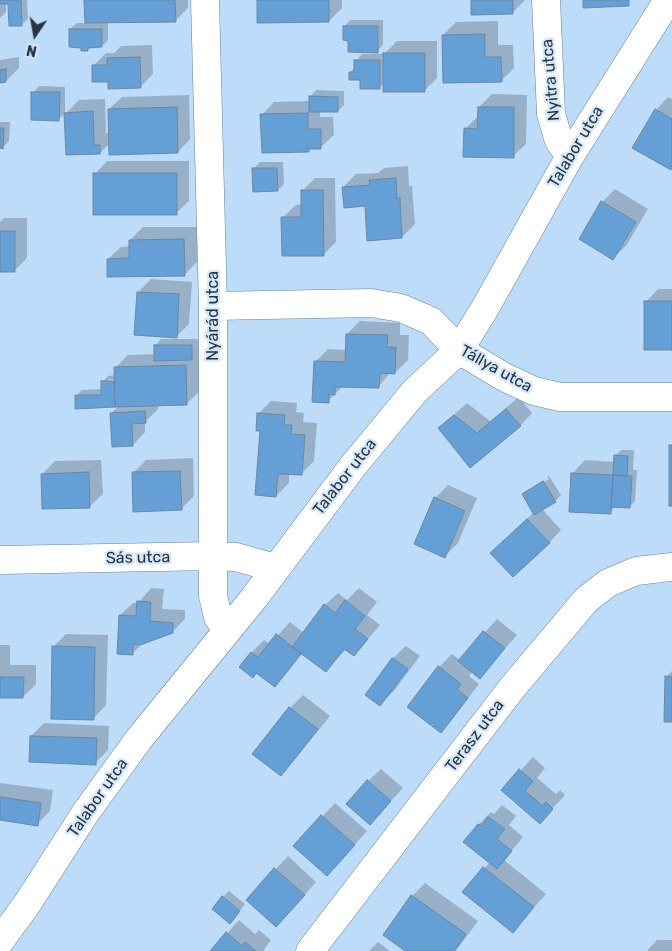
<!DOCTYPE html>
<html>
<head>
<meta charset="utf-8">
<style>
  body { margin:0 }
  #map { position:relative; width:672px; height:951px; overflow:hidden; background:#bddcfa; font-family:Rubik,sans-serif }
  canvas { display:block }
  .north { position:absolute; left:10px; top:10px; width:50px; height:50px; -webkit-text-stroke:4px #d5e8fa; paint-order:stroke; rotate:192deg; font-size:14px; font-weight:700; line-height:20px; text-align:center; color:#27343f }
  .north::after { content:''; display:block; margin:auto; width:18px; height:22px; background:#27343f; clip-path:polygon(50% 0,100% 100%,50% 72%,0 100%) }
</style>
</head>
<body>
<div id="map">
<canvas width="672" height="951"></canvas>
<div class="north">N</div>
</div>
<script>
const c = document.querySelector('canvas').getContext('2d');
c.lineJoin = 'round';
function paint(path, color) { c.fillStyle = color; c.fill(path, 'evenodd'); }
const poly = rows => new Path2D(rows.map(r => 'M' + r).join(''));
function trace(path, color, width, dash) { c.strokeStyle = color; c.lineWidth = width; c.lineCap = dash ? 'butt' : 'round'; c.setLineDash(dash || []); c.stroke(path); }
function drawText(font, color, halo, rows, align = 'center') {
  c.font = font + ' Rubik,sans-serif'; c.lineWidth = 4.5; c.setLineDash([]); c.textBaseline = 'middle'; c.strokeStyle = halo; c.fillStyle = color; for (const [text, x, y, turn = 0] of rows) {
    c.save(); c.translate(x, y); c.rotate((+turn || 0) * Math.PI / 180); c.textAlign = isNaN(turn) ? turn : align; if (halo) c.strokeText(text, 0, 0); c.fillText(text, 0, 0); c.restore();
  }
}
const shadow = poly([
  [0,0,27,0,28,19,21,25,9,3,6,2,6,12,0,18],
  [87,0,188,0,188,8,175,21,108,21,108,40,102,46,91,46,87,50,82,46,70,29,77,23,86,23],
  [258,0,342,0,342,8,329,21],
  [472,0,525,0,512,13],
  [350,20,383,20,383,45,377,51,349,39,344,27],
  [498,21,498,45,513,45,514,68,501,81,443,35,456,22],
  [397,41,437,41,437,78,424,91,384,83,379,88,350,72,356,67,356,61,362,54,384,54],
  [152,45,153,74,141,86,109,80,93,66,106,53,114,53,121,46],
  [19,57,19,68,6,81,0,82,0,60],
  [39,86,65,87,65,113,59,119,33,93],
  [316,90,344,91,344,105,338,111,320,111,320,117,333,117,334,135,321,147,311,148,308,151,262,115,274,102,310,101,310,97],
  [492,94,527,95,526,144,513,156,465,129,478,116,479,107],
  [189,95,190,139,178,152,110,143,100,153,66,113,79,100,105,99,106,133,110,133,109,109,122,97],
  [668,97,672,99,672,167,656,110],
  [0,122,10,122,9,141,3,147,0,147],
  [107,161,189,161,189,201,176,213,95,174],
  [260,162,283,162,284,184,278,190,254,168],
  [408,166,409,186,412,186,415,224,402,237,343,187,356,174,378,173,384,168],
  [315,178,335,178,336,242,324,254,283,217,296,205,302,204,302,191],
  [615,189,648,209,626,246,613,258,580,239,602,202],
  [4,218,27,218,27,258,14,271,0,271,0,222],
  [143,227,197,227,197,262,184,275,108,259,121,247,130,246,130,240],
  [151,279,192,282,189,324,176,337,138,292],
  [658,289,672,289,672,349,646,302],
  [360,321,400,323,400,335,409,335,408,360,395,373,391,372,378,387,341,386,341,388,328,401,315,362,328,349,347,350,347,334],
  [161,339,198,339,200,391,187,403,158,404,158,409,145,422,145,432,133,445,111,413,119,406,76,407,76,396,82,390,102,389,102,382,108,376,115,375,115,368,128,355,155,354,155,346],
  [120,379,120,382,107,382,107,380],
  [519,397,532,413,520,426,470,466,439,428,467,403,490,421],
  [271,401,297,403,296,412,304,413,303,422,317,423,314,461,301,474,289,473,289,483,276,496,258,414],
  [621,450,634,450,633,470,637,470,635,501,629,507,616,506,610,512,573,473,585,460,615,462,615,456],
  [193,458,194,496,181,509,133,473,146,460],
  [101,460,103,494,90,506,42,474,55,461],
  [549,476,561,495,555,501,542,509,561,530,549,543,505,540,534,512,523,494,529,489,529,491,549,479,547,477],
  [448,485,477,498,458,543,445,556,435,498],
  [151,588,164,589,162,609,185,610,185,619,172,632,144,642,132,654,120,615,133,603,138,603],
  [359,588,377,602,367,615,380,625,354,655,346,649,326,671,303,653,287,673,274,686,257,672,253,676,251,653,264,640,270,644,290,622,304,633,325,605,338,593,347,600],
  [497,619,517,635,480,677,473,671,469,676,479,684,453,718,440,731,439,667,452,654,460,660],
  [66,634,108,635,106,705,94,718,53,647],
  [0,645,10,645,10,665,36,665,36,684,23,697,0,696],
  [406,646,420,656,393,692,380,704,366,694,393,658],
  [672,671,672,721,666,677],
  [303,695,330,716,293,762,281,775,254,754,290,708],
  [44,723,109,726,108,750,95,763,31,736],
  [533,757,545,768,537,778,556,794,560,790,565,795,540,822,503,790],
  [381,769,403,788,370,824,368,781],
  [0,783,53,790,50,811,37,824,0,819],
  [335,803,367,831,339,862,295,846],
  [502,805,516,816,509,825,523,837,504,860,546,894,513,931,464,892,490,862,479,824,491,812,494,814],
  [288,856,316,882,289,913,247,900],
  [425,883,478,921,456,951,408,951,412,896],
  [229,891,245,904,236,916,223,897],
  [239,920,255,934,259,930,271,940,263,951,211,951],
  [657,940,672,940,672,951,647,951],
  [378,942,390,951,369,951]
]);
const building = poly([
  [0,0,21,0,22,26,9,26,8,4,0,4,0,0],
  [84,0,175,0,176,22,85,23,84,0],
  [257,0,329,0,329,22,257,23,257,0],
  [471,0,513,0,513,14,471,15,471,0],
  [583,0,629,0,629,6,583,8,583,0],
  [343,26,378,26,378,53,348,52,348,41,343,40,343,26],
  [69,29,102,29,102,47,88,48,88,51,81,51,81,48,69,47,69,29],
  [485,34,485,57,501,57,502,82,443,83,442,35,485,34],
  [383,53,425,53,425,92,383,92,383,53],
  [140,57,141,88,108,89,108,82,92,82,92,65,107,65,107,58,140,57],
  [354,60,380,60,380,89,360,89,360,80,349,80,349,72,354,72,354,60],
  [6,69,6,82,0,83,0,70,6,69],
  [31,92,60,92,59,121,31,120,31,92],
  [309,96,338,97,338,112,309,112,309,96],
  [177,107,178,153,109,155,108,109,177,107],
  [478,107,514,107,514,158,463,157,464,128,477,129,478,107],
  [655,109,672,119,672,167,671,170,632,148,655,109],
  [93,111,94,145,100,145,100,154,66,155,64,113,93,111],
  [308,113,308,129,321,129,321,149,309,149,309,152,262,153,260,114,308,113],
  [0,128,4,128,3,149,0,148,0,128],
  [252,168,277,168,278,191,253,192,252,168],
  [93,173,177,173,177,215,93,215,93,173],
  [396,178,397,198,400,198,402,238,367,241,365,206,344,208,342,187,370,185,369,180,396,178],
  [301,190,323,190,324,256,282,256,281,217,301,217,301,190],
  [601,201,636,222,613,260,579,239,601,201],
  [0,231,15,231,15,272,0,272,0,231],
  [184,239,185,276,107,277,107,259,129,258,129,240,184,239],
  [137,292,179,294,177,338,134,335,137,292],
  [644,301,672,301,672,350,644,350,644,301],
  [346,334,388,335,387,347,396,347,395,374,380,373,379,388,335,387,335,395,329,394,329,403,312,402,314,361,345,362,346,334],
  [154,345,192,345,192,360,154,361,154,345],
  [186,365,187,405,115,407,114,367,186,365],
  [101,381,114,381,115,407,75,409,75,395,101,395,101,381],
  [506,409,521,426,470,468,438,428,454,415,477,433,506,409],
  [145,411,146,423,132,424,133,446,112,447,110,413,145,411],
  [257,413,285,415,284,425,292,425,291,434,305,435,302,475,278,474,276,497,255,495,260,431,256,431,257,413],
  [669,445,672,445,672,506,669,506,669,445],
  [614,455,628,456,627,476,613,475,614,455],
  [180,471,182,510,133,512,132,472,180,471],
  [89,472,90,508,42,509,41,474,89,472],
  [571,473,613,475,611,514,569,512,571,473],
  [613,475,632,476,630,508,611,507,613,475],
  [543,481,556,502,534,515,522,494,543,481],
  [434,497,465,511,445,558,414,544,434,497],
  [527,519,550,543,513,577,490,553,527,519],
  [345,600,365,616,355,629,368,639,354,656,344,649,326,672,292,647,324,604,335,613,345,600],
  [137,601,151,602,150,621,173,623,173,633,140,645,133,644,133,655,117,654,119,615,136,616,137,601],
  [483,631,505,648,480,679,458,661,483,631],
  [276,634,301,653,275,687,256,673,253,678,239,667,251,652,258,657,276,634],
  [52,646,95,647,94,720,51,719,52,646],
  [392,658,408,669,380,706,365,695,392,658],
  [438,666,461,684,457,689,468,698,441,733,407,707,438,666],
  [665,676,672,677,672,722,664,722,665,676],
  [0,677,24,677,23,698,0,698,0,677],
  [289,707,318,729,281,776,252,754,289,707],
  [30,736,97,738,96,765,29,762,30,736],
  [519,769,533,781,525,791,543,806,546,802,553,809,540,824,501,790,519,769],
  [367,780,391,801,370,825,346,804,367,780],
  [0,797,41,803,38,826,0,820,0,797],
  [321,815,355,845,327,876,293,846,321,815],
  [488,817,505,829,497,839,512,851,497,869,463,842,478,824,481,826,488,817],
  [483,867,534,907,513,933,462,892,483,867],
  [274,868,305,895,276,927,246,900,274,868],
  [411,895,466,934,454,951,405,951,383,935,411,895],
  [222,896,240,911,230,924,212,909,222,896],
  [226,932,242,946,245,942,256,951,210,951,226,932]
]);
const minor = poly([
  [205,0,213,306,213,596,218,617,227,630],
  [546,0,551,114,559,141,570,156],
  [213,306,371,303,401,308,431,321,459,350,504,377,534,391,560,397,672,397],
  [0,560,212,556,236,557,275,568],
  [0,941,27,904,86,812,139,739,254,598,353,466,415,391,459,350,484,310,570,156,668,0],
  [310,951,512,688,586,600,608,583,636,571,672,567]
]);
const streetNames = [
  ["Nyitra utca",551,80,-95],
  ["Talabor utca",576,147,-59],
  ["Nyárád utca",213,316,-90],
  ["Tállya utca",496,369,29],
  ["Talabor utca",345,477,-52],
  ["Sás utca",138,558,-1],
  ["Terasz utca",475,736,-53],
  ["Talabor utca",98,798,-55]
];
paint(shadow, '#0003');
paint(building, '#64a0d5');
trace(building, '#6a87a2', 1);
trace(minor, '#65829d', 29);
trace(minor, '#fff', 28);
drawText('16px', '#27343f', '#d5e8fa', streetNames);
</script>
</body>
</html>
